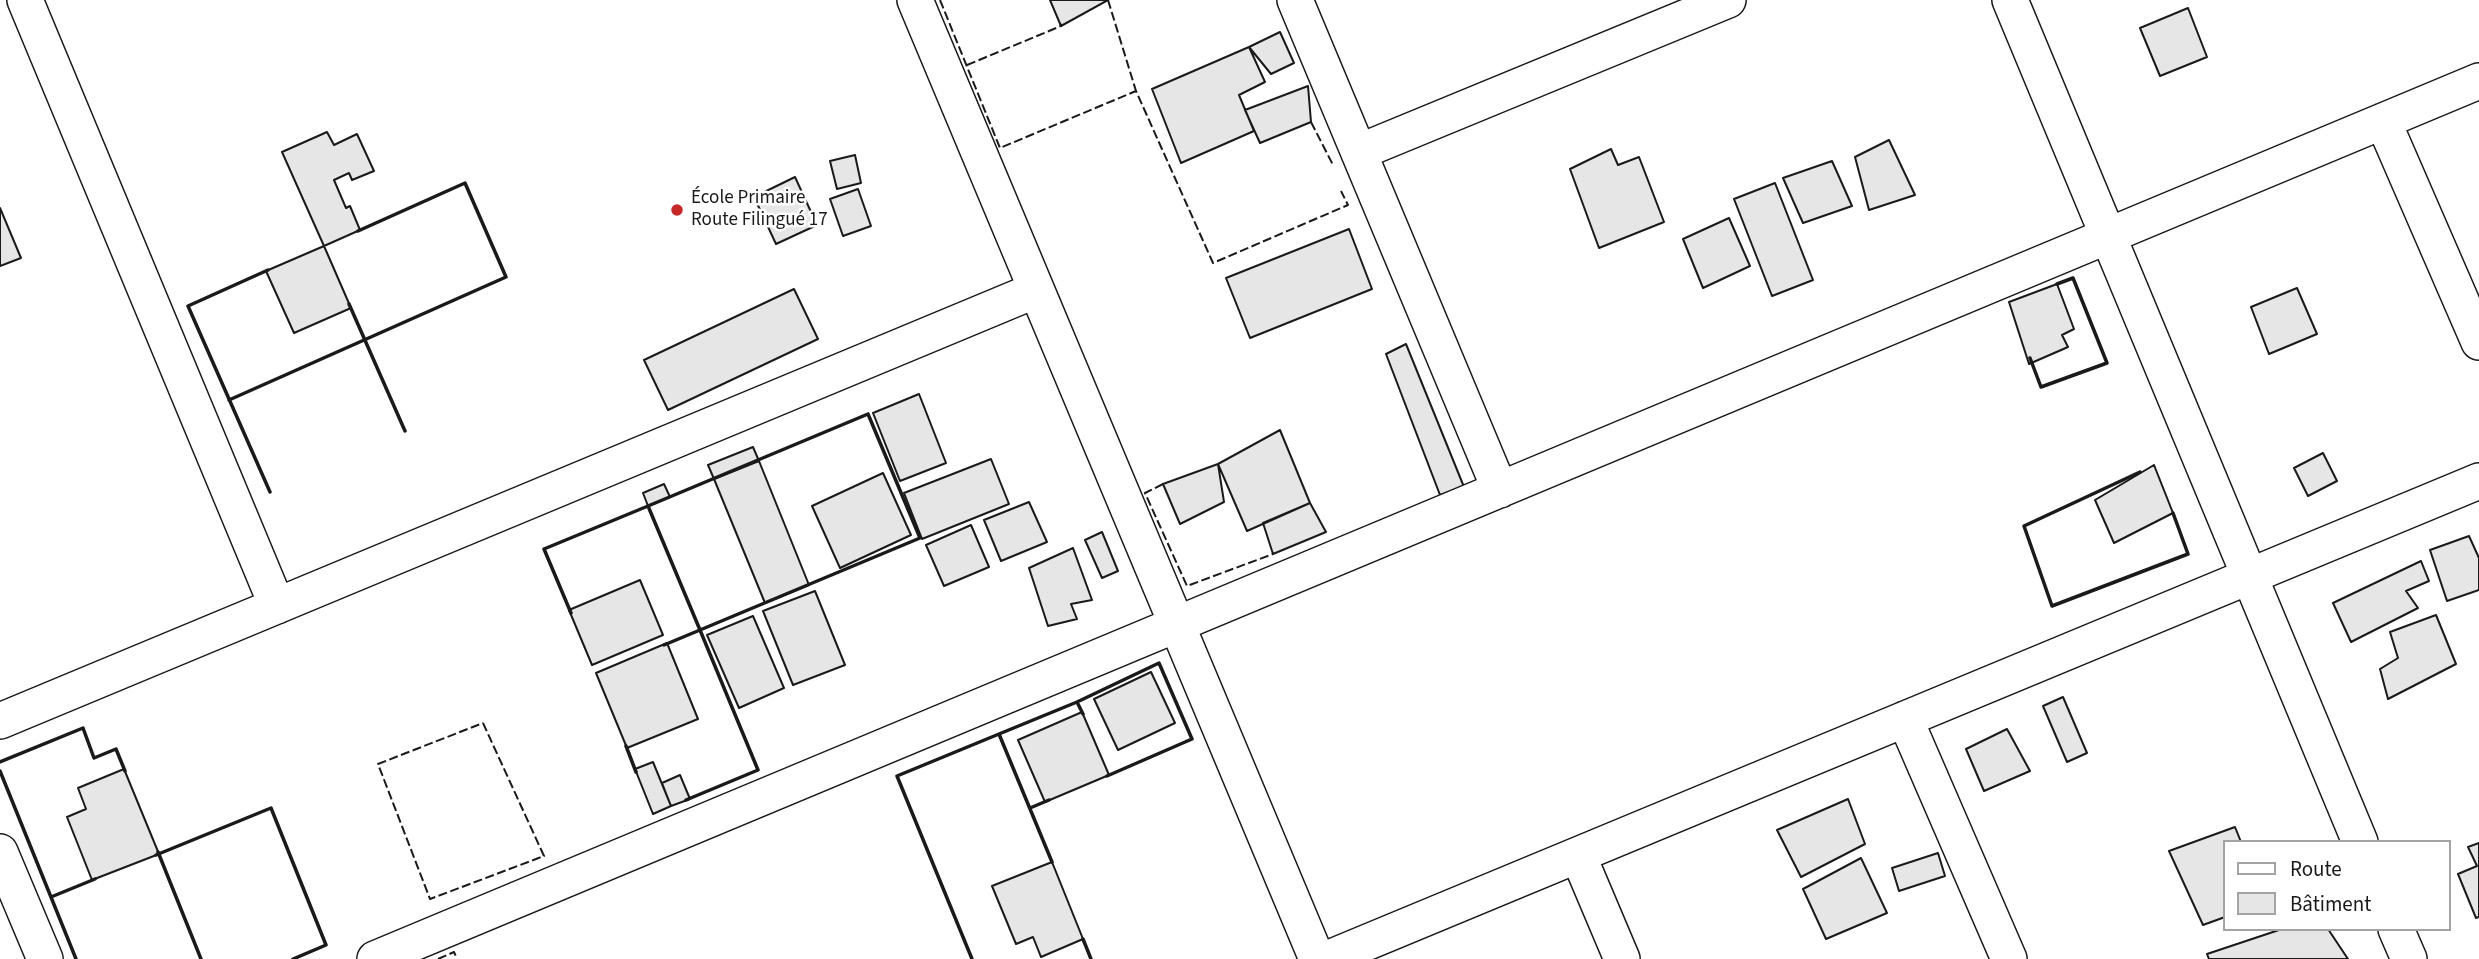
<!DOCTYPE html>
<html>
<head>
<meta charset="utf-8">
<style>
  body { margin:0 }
  #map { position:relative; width:2479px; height:959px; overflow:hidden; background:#fff; font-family:"Source Sans 3",sans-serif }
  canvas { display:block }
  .legend { position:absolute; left:2223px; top:840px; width:228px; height:91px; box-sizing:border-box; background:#fff; border:2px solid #a3a3a3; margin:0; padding:9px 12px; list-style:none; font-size:21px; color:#1a1a1a }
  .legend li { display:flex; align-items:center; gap:14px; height:35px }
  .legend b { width:35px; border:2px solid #a3a3a3 }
</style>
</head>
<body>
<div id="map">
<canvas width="2479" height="959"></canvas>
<ul class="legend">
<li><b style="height:9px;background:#fff"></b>Route</li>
<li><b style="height:19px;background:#e6e6e6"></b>Bâtiment</li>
</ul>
</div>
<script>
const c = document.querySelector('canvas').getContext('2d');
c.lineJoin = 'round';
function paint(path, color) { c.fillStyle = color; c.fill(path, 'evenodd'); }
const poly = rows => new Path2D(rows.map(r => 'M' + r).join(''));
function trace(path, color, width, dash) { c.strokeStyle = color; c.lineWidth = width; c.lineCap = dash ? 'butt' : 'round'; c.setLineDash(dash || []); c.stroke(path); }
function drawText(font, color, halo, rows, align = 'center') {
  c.font = font + ' "Source Sans 3",sans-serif'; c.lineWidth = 5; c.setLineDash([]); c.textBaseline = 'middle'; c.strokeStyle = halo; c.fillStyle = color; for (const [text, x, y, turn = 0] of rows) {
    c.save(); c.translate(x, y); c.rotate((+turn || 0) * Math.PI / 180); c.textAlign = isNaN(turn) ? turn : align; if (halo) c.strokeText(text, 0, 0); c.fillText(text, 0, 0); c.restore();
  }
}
const building = poly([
  [1050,0,1108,0,1061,26,1050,0],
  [2188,8,2207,57,2160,76,2140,28,2188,8],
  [1280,32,1294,63,1271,74,1249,47,1280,32],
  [1249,47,1265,82,1239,95,1254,131,1181,163,1152,89,1249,47],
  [1308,86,1311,122,1260,143,1245,110,1308,86],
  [327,132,334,145,357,134,374,171,352,180,349,173,334,180,346,208,350,206,360,230,324,246,282,152,327,132],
  [1889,140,1915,195,1869,210,1855,157,1889,140],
  [1611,149,1618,165,1639,157,1664,222,1599,248,1570,169,1611,149],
  [855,155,861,183,837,189,830,161,855,155],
  [1832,161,1852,206,1803,223,1783,178,1832,161],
  [795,177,817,225,776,244,754,197,795,177],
  [1775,183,1813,280,1772,296,1734,199,1775,183],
  [858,189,871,226,843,236,830,199,858,189],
  [0,208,21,258,0,266,0,208],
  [1729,218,1750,266,1703,288,1683,239,1729,218],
  [1349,229,1372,289,1250,338,1226,278,1349,229],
  [324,246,351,308,294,333,266,271,324,246],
  [2057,284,2074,329,2062,335,2068,347,2029,364,2009,302,2057,284],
  [2297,288,2317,334,2269,354,2251,307,2297,288],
  [794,289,818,339,668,410,644,360,794,289],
  [1406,344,1464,487,1440,495,1386,354,1406,344],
  [919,394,946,463,900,481,873,413,919,394],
  [1280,430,1310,503,1247,531,1218,464,1280,430],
  [753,447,759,461,714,479,708,465,753,447],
  [2323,453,2337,481,2308,496,2294,468,2323,453],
  [991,459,1009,504,922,539,904,493,991,459],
  [759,461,809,585,765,603,714,479,759,461],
  [1218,464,1224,502,1180,524,1163,484,1218,464],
  [2154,465,2173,513,2114,543,2095,500,2154,465],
  [883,473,911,535,840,568,812,506,883,473],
  [664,484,670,497,648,506,643,493,664,484],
  [1029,502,1047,542,1001,561,984,520,1029,502],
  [1310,503,1326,532,1273,554,1263,523,1310,503],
  [971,525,989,567,944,586,926,545,971,525],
  [1102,532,1118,571,1102,578,1085,540,1102,532],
  [2469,536,2479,558,2479,590,2447,601,2430,550,2469,536],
  [1073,548,1092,600,1071,604,1077,619,1048,626,1029,568,1073,548],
  [2421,561,2429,581,2406,591,2418,608,2351,642,2333,603,2421,561],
  [640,580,663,635,592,665,569,610,640,580],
  [815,591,845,665,793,685,763,611,815,591],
  [2436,615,2456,664,2388,699,2380,669,2398,658,2390,632,2436,615],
  [753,616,784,688,739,708,707,635,753,616],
  [667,643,698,719,627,748,596,673,667,643],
  [1151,672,1175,723,1118,750,1094,699,1151,672],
  [2063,697,2087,753,2067,762,2043,706,2063,697],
  [1082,712,1109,775,1045,802,1018,740,1082,712],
  [2007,729,2030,771,1984,791,1966,749,2007,729],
  [653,762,671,806,653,814,635,769,653,762],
  [124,769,159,854,92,880,67,817,86,809,78,788,124,769],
  [680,775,690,799,671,806,662,783,680,775],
  [1848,799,1865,844,1801,877,1777,830,1848,799],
  [2235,827,2241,842,2225,842,2225,917,2203,925,2169,851,2235,827],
  [2479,843,2479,917,2476,918,2458,874,2477,866,2468,847,2479,843],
  [1938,853,1945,876,1899,891,1892,868,1938,853],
  [1861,858,1887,913,1826,939,1803,889,1861,858],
  [1052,862,1083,939,1041,957,1033,937,1016,944,992,886,1052,862],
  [2282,929,2328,929,2348,959,2209,959,2207,954,2282,929]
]);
const street = poly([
  [25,0,277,606],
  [915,0,1317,959],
  [1295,0,1500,490],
  [2010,0,2360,842],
  [2383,121,2479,342],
  [1359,152,1728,0],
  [1905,719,2009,959],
  [0,721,1036,290],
  [0,852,45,959],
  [1578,855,1622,959],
  [2396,929,2409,959],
  [375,959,2479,81],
  [1327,959,2479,481]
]);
const fence = poly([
  [940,0,1000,148,1136,91,1213,263,1348,205,1341,191],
  [1108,0,1136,91],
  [967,65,1061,26,1060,23],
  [1311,122,1333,165],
  [1163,484,1145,493,1187,586,1273,554],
  [483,723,544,856,430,899,378,764,483,723],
  [438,959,454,952,457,959]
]);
const wall = poly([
  [268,270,188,306,270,492],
  [349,304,405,431],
  [2030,358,2041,387,2107,363,2073,278,2057,284],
  [229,400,506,277,465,183,358,231],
  [868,414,920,538,700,630,648,506,868,414],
  [2140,472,2024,526,2052,606,2188,554,2173,513],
  [571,613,544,549,648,506],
  [664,645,700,630,758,770,686,800],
  [1083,714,1077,702,1159,663,1192,739,1107,776],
  [999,734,1077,702],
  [626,746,636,772],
  [0,762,83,728,94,758,116,749,125,771],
  [0,771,76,959],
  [1030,808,1049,800],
  [158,852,201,959],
  [156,855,271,808,326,945,293,959],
  [51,897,95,879],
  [1083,939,1091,959],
  [972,959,897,776,999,734,1052,862]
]);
const markers = [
  [677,210,7,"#c62828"]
];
const poiNames = [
  ["École Primaire",691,199],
  ["Route Filingué 17",691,221]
];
paint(building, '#e6e6e6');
trace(building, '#1a1a1a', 2);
trace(street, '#1a1a1a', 38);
trace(street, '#fff', 35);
trace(fence, '#1a1a1a', 2, [9, 3.5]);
trace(wall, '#1a1a1a', 3.5);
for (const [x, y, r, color] of markers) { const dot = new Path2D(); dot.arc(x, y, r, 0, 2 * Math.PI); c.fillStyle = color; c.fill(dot); trace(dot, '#fff', 2.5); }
drawText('19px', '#1a1a1a', '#fff', poiNames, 'left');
</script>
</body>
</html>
